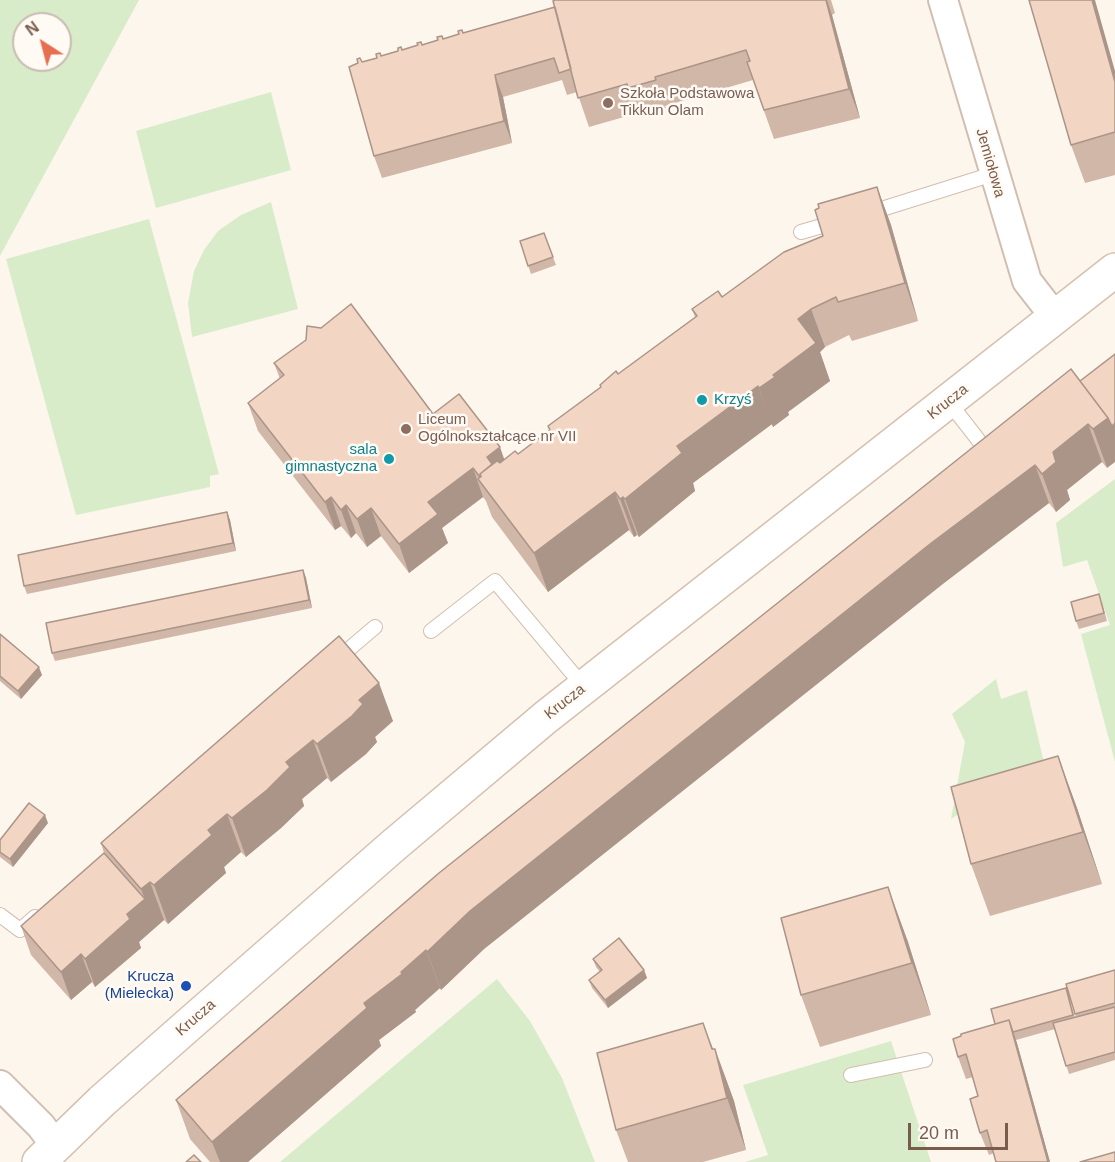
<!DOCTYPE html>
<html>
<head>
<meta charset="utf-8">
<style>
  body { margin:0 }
  #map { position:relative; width:1115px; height:1162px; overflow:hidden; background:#fdf6ec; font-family:Arial,sans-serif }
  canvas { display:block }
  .north { position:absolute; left:12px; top:12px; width:60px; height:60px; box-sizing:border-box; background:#fffaf3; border:2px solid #cabbb1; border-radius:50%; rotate:324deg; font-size:16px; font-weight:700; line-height:24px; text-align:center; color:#7a5c4d }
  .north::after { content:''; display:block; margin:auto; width:21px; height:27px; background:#e76f51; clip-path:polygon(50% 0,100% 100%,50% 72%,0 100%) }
  .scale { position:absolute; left:908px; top:1123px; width:100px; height:27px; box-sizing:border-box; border:3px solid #7a5c4d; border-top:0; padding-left:8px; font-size:18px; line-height:21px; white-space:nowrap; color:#7a5c4d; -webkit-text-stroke:4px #fffaf3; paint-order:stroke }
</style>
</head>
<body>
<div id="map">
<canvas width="1115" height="1162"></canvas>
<div class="north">N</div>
<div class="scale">20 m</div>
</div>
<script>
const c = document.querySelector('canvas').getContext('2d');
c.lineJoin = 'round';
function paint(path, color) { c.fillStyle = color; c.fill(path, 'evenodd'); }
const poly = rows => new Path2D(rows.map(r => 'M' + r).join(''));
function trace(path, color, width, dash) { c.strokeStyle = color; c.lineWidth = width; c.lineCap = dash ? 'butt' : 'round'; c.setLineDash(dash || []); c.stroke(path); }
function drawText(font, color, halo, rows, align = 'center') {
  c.font = font + ' Arial,sans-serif'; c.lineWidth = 5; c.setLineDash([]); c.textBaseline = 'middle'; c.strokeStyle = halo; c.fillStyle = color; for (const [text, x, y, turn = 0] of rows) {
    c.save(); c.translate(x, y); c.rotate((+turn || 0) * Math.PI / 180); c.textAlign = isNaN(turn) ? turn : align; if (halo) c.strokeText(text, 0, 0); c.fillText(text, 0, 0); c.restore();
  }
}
const green = poly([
  [0,0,139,0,0,256],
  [24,24,60,24,60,60,24,60],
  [271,92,291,170,156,208,136,131],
  [271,202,298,309,192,337,188,303,194,271,204,250,218,231,241,215],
  [149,219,219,474,210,476,210,487,76,515,6,259],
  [1115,479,1115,762,1081,634,1110,625,1087,560,1063,567,1056,523],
  [996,679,1001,699,1027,690,1048,780,980,800,951,819,965,742,952,714],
  [497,979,530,1021,562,1078,595,1162,280,1162],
  [891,1041,931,1162,745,1162,768,1155,743,1085]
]);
const lane = poly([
  [869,213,993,174],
  [801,232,836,222],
  [948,401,990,455],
  [431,631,495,581,584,687],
  [335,661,375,627],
  [0,915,20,930,35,917],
  [851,1075,925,1060]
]);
const street = poly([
  [943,0,1027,281,1055,317],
  [0,1085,41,1126,56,1146]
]);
const secondary = poly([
  [39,1162,102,1101,186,1027,394,845,546,717,1115,270]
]);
const wall = poly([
  [555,0,831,0,835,13,832,15,860,118,774,139,753,80,665,106,666,108,639,116,638,113,589,127,577,92,567,95,562,80,503,97,512,143,382,178,374,156,362,62,555,7],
  [1115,71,1115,175,1085,183,1071,145],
  [877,187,891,225,918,321,852,341,849,335,825,347,820,352,830,381,788,412,789,415,773,427,772,424,693,483,695,491,639,537,637,535,634,537,629,530,548,592,492,517,486,501,483,497,442,528,448,543,409,573,381,536,367,547,356,533,351,538,341,526,335,530,258,431,248,403,280,379,274,363,433,414,504,459,518,454,549,430,548,426,695,317,692,309,722,297,823,236],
  [544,233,556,265,531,274,520,241],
  [1080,381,1107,468,1102,462,1067,490,1070,500,1056,512,1049,503,944,583,484,949,441,990,440,988,415,1010,416,1012,379,1040,381,1046,248,1162,210,1162,190,1139,176,1100],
  [227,512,230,520,236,551,27,594,24,586],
  [303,570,306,578,312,608,55,661,52,653],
  [1102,602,1107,621,1079,629,1076,621],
  [0,634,42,675,21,699,0,681],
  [339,636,393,721,375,737,377,742,366,754,331,782,327,778,302,799,304,806,281,828,246,857,241,852,224,867,226,873,168,924,164,920,139,942,141,948,95,987,92,982,71,1000,31,955,21,926,104,853,101,843],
  [1058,756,1077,808,1102,884,990,916,971,864],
  [48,823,13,867,0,857,0,840],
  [907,939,931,1015,820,1047,801,995],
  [593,959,644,970,647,978,608,1008,592,988,589,980,600,972,596,967],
  [1115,970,1115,1060,1069,1074,1055,1029,1016,1040,1050,1162,996,1162,994,1153,989,1155,980,1133,978,1096,973,1077,966,1079,958,1057,995,1024,1068,996,1075,1017,1076,1017,1066,984],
  [713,1049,715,1049,734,1101,746,1150,703,1162,628,1162,616,1130]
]);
const shadedWall = poly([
  [826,0,827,0,832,15,860,118,849,89],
  [1092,0,1095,0,1115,71,1115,82],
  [495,75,503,97,512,143,504,121],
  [877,187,891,225,918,321,905,283],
  [811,309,825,347,820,352,830,381,788,412,789,415,773,427,759,388,798,319],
  [758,386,772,424,693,483,695,491,639,537,625,499,677,446],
  [1108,418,1115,423,1115,462,1107,468,1093,429],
  [1088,424,1102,462,1067,490,1070,500,1056,512,1042,474,1053,452],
  [500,447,510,476,509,500,487,457],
  [1035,465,1049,503,944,583,484,949,441,990,427,952,470,911,930,544],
  [473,468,483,497,442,528,448,543,409,573,399,544,428,502],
  [615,492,629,530,548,592,534,553],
  [331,497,341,526,335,530,325,502],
  [623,497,637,535,634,537,620,499],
  [346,505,356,533,351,538,341,510],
  [371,508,381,536,367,547,357,519],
  [227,512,230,520,236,551,233,543],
  [303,570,306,578,312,608,309,600],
  [39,667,42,675,21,699,18,691],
  [379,683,393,721,375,737,377,742,366,754,331,782,317,744,359,700],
  [313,740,327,778,302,799,304,806,281,828,246,857,232,818,286,762],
  [1058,756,1077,808,1102,884,1083,832],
  [227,814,241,852,224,867,226,873,168,924,154,885,208,830],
  [45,815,48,823,13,867,10,859],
  [150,882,164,920,139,942,141,948,95,987,85,959,127,914,145,899,141,889],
  [888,887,907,939,931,1015,912,963],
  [426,950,440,988,415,1010,416,1012,379,1040,381,1046,248,1162,220,1162,212,1142,364,1003],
  [81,954,92,982,71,1000,61,972],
  [644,970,647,978,608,1008,605,1000],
  [1009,1020,1017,1043,1050,1162,1048,1162],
  [703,1023,720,1067,715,1049,734,1101,746,1150,727,1098]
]);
const building = poly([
  [555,0,826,0,849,89,764,110,747,62,750,61,746,50,655,77,656,80,628,88,627,84,578,98,553,1,555,0],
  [1029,0,1092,0,1115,82,1115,132,1071,145,1029,0],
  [555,7,571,69,559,73,554,58,495,75,504,121,374,156,349,67,358,63,357,59,360,58,362,62,377,58,376,54,380,53,381,56,398,51,398,48,401,47,402,50,418,45,417,43,421,42,422,45,438,40,437,37,442,36,443,39,459,34,458,31,462,30,463,33,555,7],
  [877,187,905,283,838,302,836,297,811,309,798,319,816,343,773,375,775,377,759,388,758,386,677,446,682,453,625,499,623,497,620,499,615,492,534,553,478,479,481,476,480,474,497,461,500,463,515,451,518,454,550,430,548,426,601,387,600,385,616,371,618,374,697,316,692,309,718,291,722,297,784,252,823,236,815,210,819,208,818,204,877,187],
  [544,233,553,257,528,266,520,241,544,233],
  [351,304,433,414,459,394,500,447,487,457,492,464,480,474,481,477,480,477,473,468,428,502,438,514,399,544,371,508,357,519,346,505,341,510,331,497,325,502,248,403,284,375,274,363,306,340,307,326,321,328,351,304],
  [1115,354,1115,423,1112,426,1108,418,1080,381,1115,354],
  [1071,369,1108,418,1093,429,1088,424,1053,452,1056,462,1042,474,1035,465,930,544,470,911,427,952,426,950,401,972,402,974,364,1003,367,1008,212,1142,176,1100,439,873,1071,369],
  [227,512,233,543,24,586,18,555,227,512],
  [303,570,309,600,52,653,46,623,303,570],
  [1099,594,1104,613,1076,621,1071,602,1099,594],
  [0,634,39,667,18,691,0,676,0,634],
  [339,636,379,683,359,700,363,704,352,716,317,744,313,740,286,762,290,767,267,790,232,818,227,814,208,830,212,835,154,885,150,882,141,889,101,843,339,636],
  [1058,756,1083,832,971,864,951,787,1058,756],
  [29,803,45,815,10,859,0,852,0,840,29,803],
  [104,853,145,899,127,914,130,919,85,959,81,954,61,972,21,926,104,853],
  [888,887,912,963,801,995,781,918,888,887],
  [619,938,644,970,605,1000,589,980,602,970,593,959,619,938],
  [1115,970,1115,1003,1075,1014,1066,984,1115,970],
  [1066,988,1073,1015,1013,1032,1009,1020,995,1024,991,1009,1066,988],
  [1115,1007,1115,1052,1066,1066,1053,1023,1115,1007],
  [1009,1020,1048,1162,996,1162,987,1130,980,1133,970,1099,978,1096,966,1054,958,1057,953,1039,961,1036,961,1034,1009,1020],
  [703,1023,712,1049,715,1049,727,1098,616,1130,597,1053,703,1023],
  [1115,1152,1115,1162,1080,1162,1115,1152],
  [194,1155,201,1162,186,1162,194,1155]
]);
const markers = [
  [608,103,6,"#8d6e63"],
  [702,400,6,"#0f9aa8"],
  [406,429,6,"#8d6e63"],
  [389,459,6,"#0f9aa8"],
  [186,986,6,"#1a4fb4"]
];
const educationNames = [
  ["Szkoła Podstawowa",620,94],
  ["Tikkun Olam",620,111],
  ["Liceum",418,420],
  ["Ogólnokształcące nr VII",418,437]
];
const streetNames = [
  ["Jemiołowa",990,163,74],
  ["Krucza",948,402,-38],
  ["Krucza",565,702,-38],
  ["Krucza",196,1018,-41]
];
const cultureNames = [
  ["Krzyś",714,400],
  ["sala",377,450,"right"],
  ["gimnastyczna",377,467,"right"]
];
const transitNames = [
  ["Krucza",174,977],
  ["(Mielecka)",174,994]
];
paint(green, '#d8ecc9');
trace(lane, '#d1beb0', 16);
trace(street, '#d1beb0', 32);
trace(secondary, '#d6c0b0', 36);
trace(lane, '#fff', 14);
trace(street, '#fff', 28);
trace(secondary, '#fff', 33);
paint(wall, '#d1b7a8');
paint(shadedWall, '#aa9588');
paint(building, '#f3d5c3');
trace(building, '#aa9588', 1.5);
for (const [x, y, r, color] of markers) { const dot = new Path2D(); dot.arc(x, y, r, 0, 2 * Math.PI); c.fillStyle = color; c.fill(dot); trace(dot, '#fffaf3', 2); }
drawText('15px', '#785e54', '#fffaf3', educationNames, 'left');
drawText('15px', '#7a5c4d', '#fffaf3', streetNames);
drawText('15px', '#0d838f', '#fffaf3', cultureNames, 'left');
drawText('15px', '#164399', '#fffaf3', transitNames, 'right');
</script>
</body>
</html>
